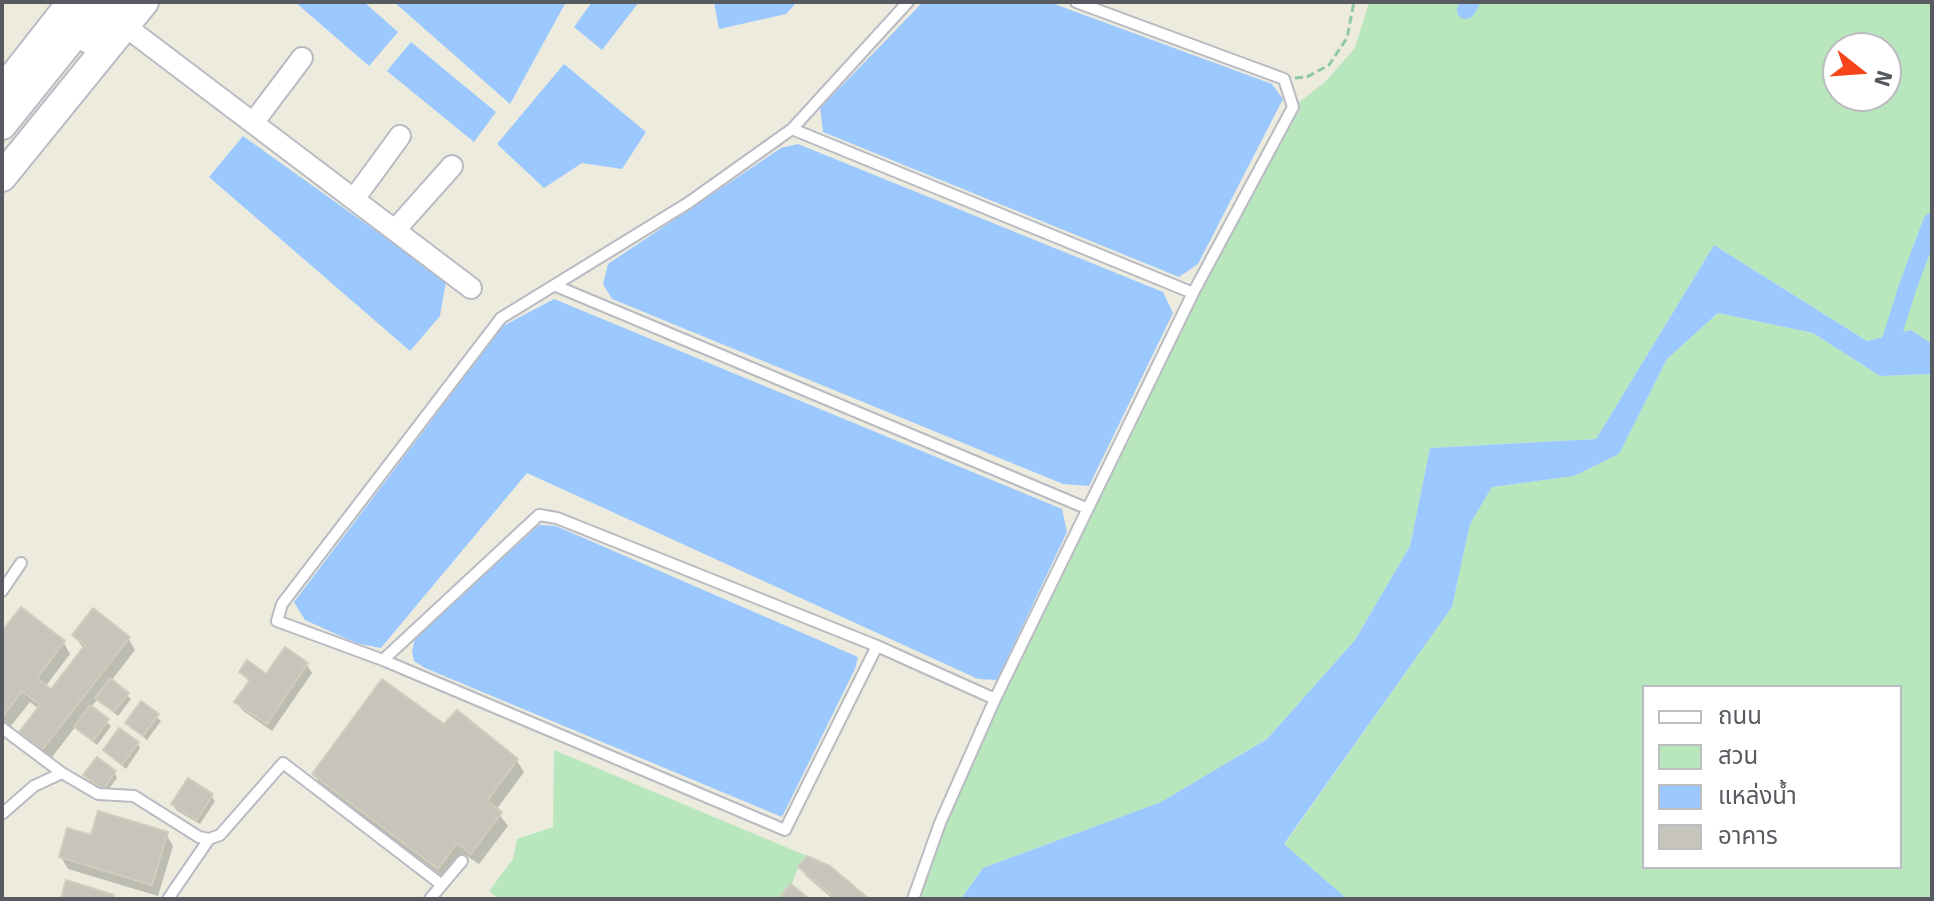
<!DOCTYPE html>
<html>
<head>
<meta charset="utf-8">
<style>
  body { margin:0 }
  #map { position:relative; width:1934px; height:901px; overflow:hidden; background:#ecebde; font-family:Signika,"Noto Sans Thai",sans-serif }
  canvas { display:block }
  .frame { position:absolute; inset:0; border:4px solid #575b61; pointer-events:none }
  .legend { position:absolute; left:1642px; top:685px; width:260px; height:184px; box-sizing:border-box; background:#fff; border:2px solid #bcbdc0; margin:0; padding:10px 14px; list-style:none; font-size:24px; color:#575b61 }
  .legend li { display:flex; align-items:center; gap:16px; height:40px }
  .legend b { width:40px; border:2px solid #bcbdc0 }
  .north { position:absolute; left:1822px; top:32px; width:80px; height:80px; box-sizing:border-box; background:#fff; border:2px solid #bcbdc0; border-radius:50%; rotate:107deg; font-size:22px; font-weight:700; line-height:32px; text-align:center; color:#575b61 }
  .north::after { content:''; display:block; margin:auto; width:28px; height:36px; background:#f6441b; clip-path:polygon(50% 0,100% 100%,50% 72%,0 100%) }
</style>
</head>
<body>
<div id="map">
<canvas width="1934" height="901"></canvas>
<div class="frame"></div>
<ul class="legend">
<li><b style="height:10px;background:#fff"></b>ถนน</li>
<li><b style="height:22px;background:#b8e7bd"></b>สวน</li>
<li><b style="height:22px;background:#9bc9ff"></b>แหล่งน้ำ</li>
<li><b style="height:22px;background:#c7c4bb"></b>อาคาร</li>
</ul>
<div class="north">N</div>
</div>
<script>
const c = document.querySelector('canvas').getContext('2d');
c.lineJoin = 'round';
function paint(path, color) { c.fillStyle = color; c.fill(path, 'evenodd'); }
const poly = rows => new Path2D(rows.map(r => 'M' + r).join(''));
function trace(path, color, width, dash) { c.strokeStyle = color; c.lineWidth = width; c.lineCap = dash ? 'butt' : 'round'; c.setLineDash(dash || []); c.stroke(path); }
const green = poly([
  [1369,2,1932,2,1932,344,1911,330,1867,341,1714,245,1596,439,1430,448,1410,546,1355,640,1267,739,1161,802,983,868,961,899,913,899,940,823,1086,508,1293,107,1325,82,1355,48],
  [1838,48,1886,48,1886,96,1838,96],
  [1718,313,1813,333,1880,376,1932,374,1932,899,1347,899,1284,845,1452,607,1470,524,1492,487,1574,476,1619,454,1667,359],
  [1644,687,1900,687,1900,867,1644,867],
  [554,750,807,856,798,867,792,884,809,899,498,899,489,891,513,859,517,839,553,827]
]);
const water = poly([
  [295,2,364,2,398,32,369,66],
  [394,2,566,2,510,104],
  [592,2,639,2,602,50,574,27],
  [714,2,797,2,786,14,719,29],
  [923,2,1049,2,1272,84,1283,99,1198,264,1179,277,823,132,820,108],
  [411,42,496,112,474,142,387,71],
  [564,64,646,132,622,169,582,163,544,188,497,144],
  [243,136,446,281,440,316,410,351,209,177],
  [798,144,1163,292,1173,313,1089,486,1063,484,612,299,603,284,608,264,781,148],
  [1714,245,1867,341,1911,330,1932,344,1932,374,1880,376,1813,333,1718,313,1667,359,1619,454,1574,476,1492,487,1470,524,1452,607,1284,844,1347,899,961,899,983,868,1161,802,1267,739,1355,640,1410,546,1430,448,1596,439],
  [554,299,1062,509,1067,532,997,680,978,679,527,473,381,648,356,643,305,620,294,602,503,326],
  [539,525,556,526,858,657,855,669,782,817,425,668,414,661,412,651,415,638]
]);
const shadow = poly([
  [2,634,64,643,70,654,45,687,51,691,84,649,74,635,128,638,135,650,111,681,131,699,118,716,98,699,90,708,111,726,97,745,80,732,76,726,49,761,28,744,21,732,39,709,30,702,10,727,2,721],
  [285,650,307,665,312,673,272,731,242,710,237,702,250,683,241,672,267,677],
  [142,704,161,721,147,740,128,723],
  [444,727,517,761,524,772,496,810,508,826,479,864,464,854,446,879,321,786,314,774],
  [137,743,140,748,126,769,105,750],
  [114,772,117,778,106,793,85,775],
  [211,796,215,801,200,824,176,810,173,804],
  [166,834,173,846,158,896,68,869,61,857,92,838],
  [801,867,866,899,833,899,806,876]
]);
const canal = poly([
  [1466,10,1471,2],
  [1886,356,1908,286,1932,222]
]);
const building = poly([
  [21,607,65,641,37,678,51,689,85,645,72,635,93,608,130,637,42,750,19,732,40,705,22,691,2,717,2,631,21,607],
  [285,647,308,663,267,724,234,702,250,680,239,672,247,660,266,674,285,647],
  [110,678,129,693,114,712,95,698,110,678],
  [382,679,444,724,457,710,518,759,487,801,502,812,471,854,457,843,438,869,312,774,382,679],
  [141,701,159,714,143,736,125,723,141,701],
  [90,705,109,719,93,741,74,727,90,705],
  [119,728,139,742,122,765,103,750,119,728],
  [97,757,116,771,103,789,83,775,97,757],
  [188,778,213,794,197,820,171,804,188,778],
  [98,811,168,832,152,885,59,857,67,828,91,835,98,811],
  [807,856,830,866,869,899,836,899,798,867,807,856],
  [66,880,114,895,113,899,61,899,66,880],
  [791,884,809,899,778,899,791,884]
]);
const path = poly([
  [1295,78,1307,77,1329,65,1347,38,1354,2]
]);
const lane = poly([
  [908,2,792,129,688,203,501,318,282,604,277,621,383,660,785,830,877,646,995,699],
  [792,129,1193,293],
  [556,286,1086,508],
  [2,591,21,563],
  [383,660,539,515,557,518,877,646],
  [2,728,62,773,98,794,134,796,199,837,209,839,220,835,283,763,442,885],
  [2,814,34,786,62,773],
  [168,899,209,839],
  [430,899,462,861],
  [913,899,940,823,995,699,1193,293,1293,107,1284,79,1076,2]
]);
const street = poly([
  [125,26,471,288],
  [253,123,302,58],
  [354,199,400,136],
  [395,230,452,166]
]);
const secondary = poly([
  [89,39,119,2],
  [2,91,72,2],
  [2,125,92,13],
  [2,177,144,2]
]);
paint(green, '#b8e7bd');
paint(water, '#9bc9ff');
paint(shadow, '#0003');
trace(canal, '#9bc9ff', 18);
paint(building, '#c7c4bb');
trace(building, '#d1cdbc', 2);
trace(lane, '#b9bbc2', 14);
trace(street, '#b9bbc2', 24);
trace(secondary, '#b9bcc4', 32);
trace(path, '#91c7a7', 3, [8, 4]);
trace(lane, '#fff', 10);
trace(street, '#fff', 20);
trace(secondary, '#fff', 28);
</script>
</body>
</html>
